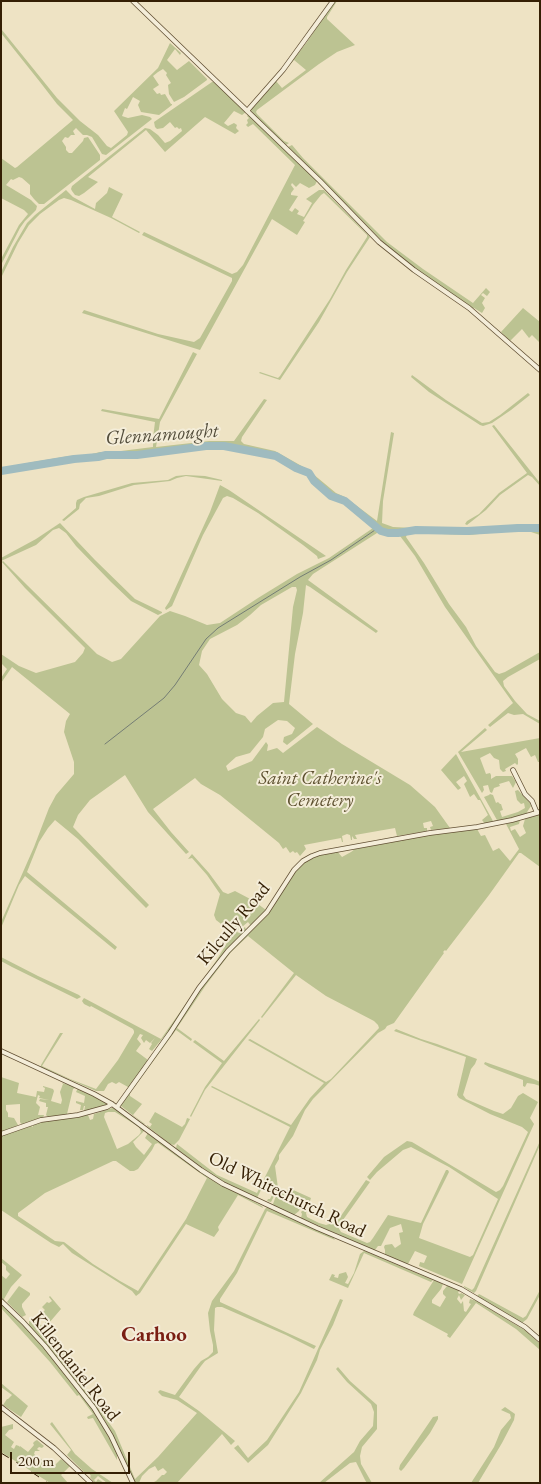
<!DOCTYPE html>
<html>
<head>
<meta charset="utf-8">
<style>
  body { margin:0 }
  #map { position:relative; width:541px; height:1484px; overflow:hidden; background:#eee3c4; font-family:"EB Garamond",serif }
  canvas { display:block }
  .frame { position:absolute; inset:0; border:2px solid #341f04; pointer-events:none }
  .scale { position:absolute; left:10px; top:1452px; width:120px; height:22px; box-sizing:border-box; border:2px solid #341f04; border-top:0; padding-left:6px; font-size:15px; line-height:18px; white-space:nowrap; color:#341f04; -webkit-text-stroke:4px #f4edd9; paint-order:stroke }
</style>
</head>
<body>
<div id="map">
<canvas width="541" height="1484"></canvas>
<div class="frame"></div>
<div class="scale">200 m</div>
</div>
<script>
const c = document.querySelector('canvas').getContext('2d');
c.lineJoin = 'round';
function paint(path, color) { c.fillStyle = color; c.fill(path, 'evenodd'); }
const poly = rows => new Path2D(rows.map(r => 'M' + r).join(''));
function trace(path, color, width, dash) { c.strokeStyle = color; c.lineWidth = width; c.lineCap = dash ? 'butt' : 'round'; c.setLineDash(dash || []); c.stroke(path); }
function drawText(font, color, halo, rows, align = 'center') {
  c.font = font + ' "EB Garamond",serif'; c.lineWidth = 4; c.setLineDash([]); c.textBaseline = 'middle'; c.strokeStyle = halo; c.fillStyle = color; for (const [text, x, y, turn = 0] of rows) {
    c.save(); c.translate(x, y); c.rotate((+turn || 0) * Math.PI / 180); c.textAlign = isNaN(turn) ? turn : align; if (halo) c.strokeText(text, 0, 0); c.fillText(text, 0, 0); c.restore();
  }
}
const green = poly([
  [334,1,337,1,327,17,327,19,355,45,337,52,319,64,257,110,256,112,257,114,284,141,289,143,286,145,254,115,251,110,253,106,276,81,282,88,306,70,294,60,288,67,288,66,307,42],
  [1,30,2,30,57,98,80,121,98,135,107,146,111,148,127,135,128,132,114,111,158,68,170,43,181,53,180,55,175,49,167,60,177,70,189,61,207,79,207,80,184,97,174,102,169,94,168,85,171,83,166,75,167,73,163,69,158,72,153,76,159,85,153,89,157,94,160,93,161,95,165,94,171,104,172,104,172,105,159,115,141,112,138,105,140,101,133,97,127,109,125,108,122,116,128,118,142,115,150,117,152,119,106,155,102,154,92,137,87,135,83,135,76,128,73,131,75,135,71,135,68,138,65,137,62,141,66,147,66,150,69,153,72,153,83,141,84,138,88,137,100,155,100,160,44,204,39,204,34,199,30,194,30,185,22,178,19,177,13,180,11,179,6,185,31,200,37,206,36,210,25,221,20,228,1,265,1,259,19,225,28,214,24,210,1,198,1,158,15,168,17,167,73,120,57,104,40,82,1,33],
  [212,82,214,82,246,112,242,115,234,111,224,123,228,126,234,123,237,125,236,128,239,131,235,134,205,117,165,152,146,130,88,177,98,182,84,193,79,196,75,195,72,191,71,189,72,186,145,128,150,129,158,135,165,143,170,141,182,131,181,128,179,129,177,127,175,128,170,122,163,128,157,129,155,127,154,122],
  [248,115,317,181,315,185,309,188,300,183,296,187,292,183,291,185,294,189,291,193,291,195,298,196,289,210,292,212,295,208,299,211,297,214,304,217,312,203,306,199,319,190,324,190,370,237,347,272,319,322,280,380,259,373,260,372,278,378,280,376,330,299,346,270,367,237,367,235,324,193,321,195,313,205,303,221,305,222,297,235,272,219,200,350,82,313,84,310,158,334,194,342,200,338,232,281,232,278,142,235,144,232,232,274,237,272,243,265,295,165,253,124,248,127,246,125,248,123,247,120,249,118,247,116],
  [292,145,303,158,387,242,423,269,473,303,486,288,490,292,487,296,483,293,481,295,485,298,482,303,485,308,482,313,474,308,472,308,413,267,385,244,288,147],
  [109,187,123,194,112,217,140,232,139,233,111,218,71,200,64,198,59,200,40,214,29,225,18,243,1,278,1,272,13,247,27,223,35,215,66,190,73,197,95,209,96,203,107,193],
  [523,308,540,322,540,343,532,335,529,338,522,329,510,341,501,332],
  [193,352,197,354,160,422,156,447,209,441,234,441,264,399,267,400,242,437,241,441,244,444,275,451,307,469,336,493,345,497,377,521,391,432,394,433,383,501,382,523,393,527,456,530,524,524,540,526,540,535,531,532,519,530,469,535,415,533,407,534,406,537,424,563,449,604,466,627,476,646,495,672,499,674,505,672,540,652,540,659,508,677,503,681,504,686,515,701,527,714,540,721,540,724,523,714,514,715,508,713,490,727,488,725,513,703,445,607,415,556,400,536,377,533,313,574,308,580,378,631,376,633,310,587,306,585,303,613,295,654,289,704,313,724,287,745,283,742,284,737,292,734,295,728,287,721,278,720,265,729,263,737,250,753,236,757,226,766,228,771,252,761,266,742,268,745,267,751,277,748,283,753,317,727,342,744,410,785,435,807,450,828,431,830,430,827,433,826,431,821,423,823,424,828,427,828,427,831,397,836,395,828,355,835,357,839,354,839,352,836,352,840,351,840,350,835,347,834,342,836,343,842,342,842,341,838,304,845,306,849,300,856,297,852,295,853,293,851,290,853,286,847,283,849,279,843,252,821,220,795,201,784,195,778,153,809,171,832,189,852,186,854,148,812,125,775,90,800,78,815,73,827,149,905,146,908,78,839,55,820,48,828,39,842,27,872,117,947,115,950,25,876,19,885,1,928,1,922,34,847,49,808,56,795,74,774,74,762,64,732,66,721,70,714,12,667,1,683,1,678,7,669,1,663,1,654,19,666,36,673,75,662,83,653,85,648,25,588,2,562,3,561,27,585,97,654,112,662,121,659,160,616,170,611,185,616,207,625,220,623,258,598,297,574,329,558,373,528,373,526,367,520,344,502,329,496,313,483,306,474,297,470,274,457,229,449,216,447,120,457,109,457,94,459,69,461,1,474,1,468,33,462,69,456,88,455,100,452,113,452,153,447,153,438,155,422,101,411,102,409,159,419],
  [292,587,296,587,297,590,293,607,284,702,273,703,257,716,251,723,245,716,236,713,222,699,207,674,199,665,202,651,210,639,237,625,250,615,261,605],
  [412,375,446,400,482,423,489,422,500,415,528,393,530,395,511,410,492,423,483,426,480,425,429,392,411,377],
  [494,425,540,483,540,486,532,477,528,475,500,495,486,510,467,525,465,524,467,521,479,514,499,493,527,473,492,426],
  [186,475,205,476,222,480,222,481,186,476,177,478,170,481,134,485,99,496,86,498,80,504,79,509,64,521,62,520,76,508,76,503,77,500,84,497,132,483,168,480,176,476],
  [220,485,229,490,326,556,318,559,317,556,303,545,258,513,233,498,227,496,223,498,203,535,172,606,166,610,165,608,169,602,210,512],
  [60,523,95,560,135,599,162,612,162,613,158,615,131,601,111,582,76,546,66,533,59,528,53,530,36,545,1,561,1,558,36,539],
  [485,728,487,730,461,752,540,738,540,762,538,762,535,755,531,757,526,748,515,754,518,759,518,764,517,765,515,763,505,769,506,771,503,772,500,769,499,760,494,758,490,753,480,758,486,774,490,773,491,775,491,779,496,776,512,776,516,782,513,788,509,781,499,784,500,786,494,788,492,793,490,792,488,785,483,786,484,790,482,793,458,752],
  [456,754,493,821,497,820,484,797,489,795,490,794,493,795,496,803,498,802,500,804,501,804,503,810,500,811,502,817,518,812,525,808,524,803,521,804,517,800,515,791,518,790,530,803,531,806,527,812,528,814,485,824,482,820,488,815,480,800,478,800,474,794,470,797,464,784,467,781,464,776,456,782,461,788,458,790,441,770],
  [539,814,540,867,521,853,519,853,489,895,446,951,445,950,443,952,444,953,394,1023,387,1026,385,1029,378,1033,313,1099,305,1110,293,1136,279,1155,279,1159,275,1166,278,1188,271,1202,267,1201,268,1199,270,1199,275,1189,272,1187,272,1185,269,1183,270,1181,268,1180,264,1188,261,1190,257,1198,254,1197,213,1176,176,1148,177,1144,217,1175,257,1193,290,1127,211,1087,212,1086,291,1125,310,1098,324,1083,248,1040,250,1039,326,1082,331,1079,379,1028,378,1025,374,1021,326,996,296,975,262,1018,261,1017,294,973,248,936,231,952,206,985,177,1028,192,1039,191,1041,176,1030,130,1093,130,1096,142,1104,133,1115,145,1124,144,1124,121,1106,121,1105,207,980,234,947,269,912,293,874,303,862,317,855,337,851,342,857,351,852,355,849,430,835,477,829,481,836,485,835,493,851,499,848,510,861,519,849,506,824,520,820,519,824,510,827,511,831,515,829,520,837,526,833,523,826,525,819],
  [192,854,209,873,223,892,228,894,235,891,254,901,266,910,251,926,248,922,237,931,238,933,245,927,246,930,225,952,171,1028,152,1051,149,1049,152,1044,151,1043,155,1038,150,1043,146,1040,144,1043,141,1038,143,1035,140,1034,137,1039,141,1044,136,1051,148,1060,128,1090,128,1087,119,1082,116,1084,112,1082,108,1084,104,1091,96,1091,41,1067,41,1065,60,1033,63,1033,42,1066,70,1079,96,1089,118,1060,134,1033,134,1031,133,1029,91,1006,90,1007,84,1004,82,1001,84,998,161,1039,216,961,233,933,216,920,214,915,220,894,207,875,192,858,188,859],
  [1,957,38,976,79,995,81,997,77,999,12,967,1,961],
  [259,1019,260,1020,205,1090,191,1117,190,1116,205,1087,222,1063,193,1042,195,1040,224,1061],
  [396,1029,421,1039,437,1044,477,1059,475,1064,471,1069,463,1095,466,1099,494,1111,503,1114,511,1108,518,1096,523,1093,538,1102,530,1118,534,1124,462,1284,419,1266,420,1262,424,1263,427,1256,415,1251,408,1264,385,1255,385,1250,384,1247,385,1245,392,1244,395,1248,401,1244,399,1233,403,1232,401,1224,390,1228,381,1246,378,1246,375,1250,373,1250,301,1218,302,1214,301,1212,306,1207,307,1201,295,1197,292,1204,300,1208,299,1211,294,1215,275,1207,273,1204,277,1193,291,1189,311,1198,306,1213,307,1217,319,1223,326,1225,333,1223,338,1220,366,1180,370,1182,338,1227,341,1232,367,1243,370,1242,373,1238,388,1215,421,1223,446,1170,448,1170,449,1172,423,1224,419,1238,470,1257,473,1255,498,1199,449,1167,411,1147,403,1150,377,1172,370,1180,367,1177,384,1157,407,1141,412,1142,496,1192,500,1190,503,1186,528,1132,522,1127,490,1114,459,1098,457,1095,466,1057,394,1031],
  [485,1062,536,1080,540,1082,540,1086,534,1084,527,1083,525,1087,523,1086,523,1080,489,1067,484,1064],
  [1,1077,19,1083,17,1093,36,1097,37,1091,44,1092,45,1088,43,1087,43,1086,53,1089,54,1091,51,1101,61,1104,62,1100,60,1092,63,1084,62,1083,73,1086,75,1088,73,1089,67,1114,75,1113,75,1114,48,1117,46,1115,48,1107,46,1107,46,1103,39,1101,40,1099,49,1100,39,1098,40,1096,38,1095,36,1103,40,1107,38,1115,44,1115,43,1118,22,1125,20,1122,20,1104,6,1105,6,1110,8,1113,8,1117,14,1118,18,1125,1,1133],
  [78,1088,105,1101,107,1104,106,1106,84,1112,85,1106,84,1106,83,1110,80,1110,81,1105,76,1103,76,1101,84,1103,85,1096,76,1092],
  [112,1108,115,1108,145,1130,133,1142,136,1147,144,1155,152,1144,145,1138,148,1133,210,1178,262,1206,263,1208,238,1195,218,1227,219,1230,214,1237,186,1224,140,1293,136,1296,132,1291,72,1253,63,1244,59,1247,51,1243,1,1210,1,1136,30,1125,33,1127,33,1125,38,1122,88,1115,90,1120,93,1119,94,1114],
  [108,1112,115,1112,139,1127,141,1132,139,1135,128,1144,117,1149,104,1117,105,1113],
  [158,1143,207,1178,186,1219,138,1291,120,1281,93,1264,64,1242,55,1241,18,1216,18,1213,45,1193,113,1161,116,1161,130,1171,134,1171,138,1169,152,1150,155,1144],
  [155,1112,182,1127,185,1124,187,1118,190,1119,179,1140,174,1145,170,1144,147,1126,147,1125,150,1127,152,1124,149,1122],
  [540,1141,540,1145,476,1291,474,1293,464,1287,464,1286,472,1290,474,1288],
  [267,1207,333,1237,335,1240,267,1211,237,1273,220,1299,220,1302,316,1346,314,1349,286,1335,222,1307,217,1307,215,1308,214,1330,218,1353,205,1361,201,1366,179,1397,199,1411,235,1441,231,1445,222,1434,177,1483,152,1483,156,1481,162,1475,164,1475,167,1472,163,1468,158,1471,155,1466,149,1469,142,1476,139,1483,135,1483,112,1433,102,1416,65,1367,29,1325,29,1321,35,1320,42,1326,48,1319,42,1313,45,1310,42,1307,47,1302,49,1303,52,1301,49,1297,50,1296,61,1309,43,1330,71,1359,67,1366,115,1431,135,1479,158,1457,197,1413,177,1400,162,1396,158,1392,160,1390,175,1395,194,1369,201,1361,208,1357,213,1352,213,1345,210,1331,208,1313,212,1301,234,1271,265,1209],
  [364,1251,365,1251,433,1280,431,1282,364,1253,348,1288,329,1280,332,1274,335,1275,334,1277,338,1278,339,1274,346,1272,348,1277,345,1283,348,1284,354,1273,360,1254],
  [1,1258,22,1275,11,1287,4,1299,5,1301,1,1298,1,1275,6,1279,10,1274,6,1270,6,1266,1,1262],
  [434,1280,443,1284,441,1289,432,1300,432,1303,440,1307,446,1297,443,1294,443,1291,447,1286,449,1286,459,1291,458,1293,460,1294,461,1293,465,1295,461,1300,459,1295,457,1299,461,1304,463,1301,464,1311,466,1312,471,1304,469,1303,470,1299,477,1301,526,1331,540,1344,540,1350,516,1329,476,1303,450,1338,447,1336,448,1334,413,1315,414,1312],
  [19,1286,30,1293,30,1295,22,1304,22,1307,26,1315,22,1317,7,1302],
  [540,1290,540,1295,527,1319,522,1323,477,1296,479,1294,523,1318,526,1316],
  [340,1299,343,1300,333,1325,320,1350,317,1360,301,1393,268,1445,248,1463,234,1448,238,1445,248,1458,267,1440,299,1392],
  [1,1303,22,1323,49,1353,95,1413,115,1448,117,1453,117,1460,93,1418,88,1419,87,1417,93,1414,79,1395,77,1396,50,1362,1,1308],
  [338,1367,350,1381,377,1405,377,1429,362,1447,360,1456,361,1464,372,1483,367,1483,365,1480,356,1462,350,1463,324,1483,319,1483,354,1452,360,1441,373,1426,374,1412,371,1404,347,1382,336,1369],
  [1,1383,28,1406,21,1417,3,1405,7,1399,8,1399,12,1395,1,1387],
  [505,1407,515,1414,514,1420,502,1443,478,1483,471,1483,494,1447,501,1430,511,1418,510,1414,501,1410],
  [438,1416,438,1419,430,1433,404,1468,401,1471,399,1469,400,1465,433,1417],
  [52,1422,75,1454,92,1469,113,1483,107,1483,98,1476,94,1480,96,1482,98,1479,104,1483,95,1483,90,1477,91,1476,88,1472,86,1474,67,1455,71,1450,50,1424],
  [13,1424,13,1429,9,1430,5,1435,14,1442,11,1447,14,1449,16,1445,19,1446,19,1447,20,1446,28,1452,34,1445,33,1443,35,1441,37,1440,44,1446,42,1448,39,1447,37,1449,40,1451,35,1451,34,1454,53,1467,61,1459,70,1466,61,1475,68,1483,50,1483,1,1452,1,1427]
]);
const stream = poly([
  [105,744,164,698,175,685,206,639,218,628,300,577,331,560,378,528]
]);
const river = poly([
  [1,471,74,459,98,457,106,455,137,455,206,446,224,446,276,456,296,468,309,473,314,481,331,496,345,501,381,531,388,533,398,533,416,530,467,531,518,528,540,528]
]);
const minor = poly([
  [133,1,320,181,379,242,414,270,469,308,540,370],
  [247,111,283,70,333,1],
  [513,770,525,794,532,801,537,813],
  [1,1051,94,1094,112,1104,201,1170,223,1184,317,1228,461,1289,525,1327,540,1340],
  [117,1107,170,1033,199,988,228,951,267,912,294,870,303,861,312,856,320,853,430,833,477,827,512,820,540,812],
  [1,1134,41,1120,78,1115,107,1107,112,1104],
  [1,1301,23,1322,45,1346,94,1408,111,1436,133,1483],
  [1,1407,54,1448,91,1483]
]);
const rail = poly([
  [1,1453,24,1467,48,1483]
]);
const parkNames = [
  ["Saint Catherine's",320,779],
  ["Cemetery",320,801]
];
const streetNames = [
  ["Kilcully Road",234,924,-50],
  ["Old Whitechurch Road",287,1195,26],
  ["Killendaniel Road",75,1367,52]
];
const waterNames = [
  ["Glennamought",162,435,-4]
];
const quarterNames = [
  ["Carhoo",154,1335]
];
paint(green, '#bcc392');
trace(stream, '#747d74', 1);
trace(river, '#9fbbbf', 8);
trace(minor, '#625034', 5.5);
trace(minor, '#f4edd9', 4);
trace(rail, '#341f04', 1, [9, 9]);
drawText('italic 19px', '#5d502f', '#f4edd9', parkNames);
drawText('19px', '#341f04', '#f4edd9', streetNames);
drawText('italic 20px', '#544e3c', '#f4edd9', waterNames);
drawText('bold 21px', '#7a1f14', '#f4edd9', quarterNames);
</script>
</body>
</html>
